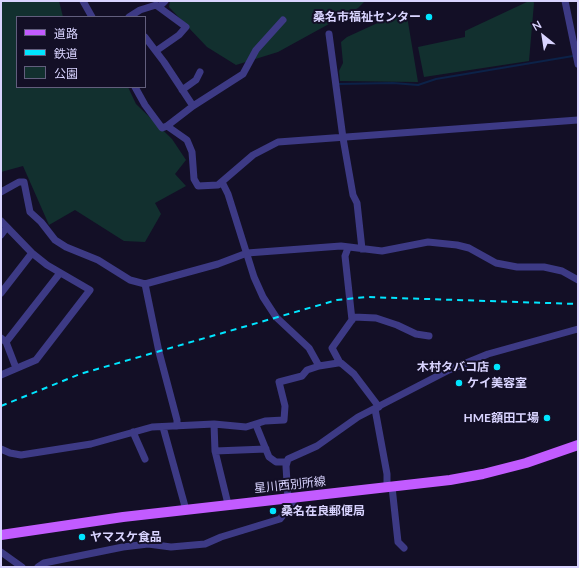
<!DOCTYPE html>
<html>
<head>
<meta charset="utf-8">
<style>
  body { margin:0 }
  #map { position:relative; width:579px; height:568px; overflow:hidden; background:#130f26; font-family:Lato,"Noto Sans JP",sans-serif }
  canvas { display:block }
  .frame { position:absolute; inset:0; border:2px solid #d9d4ff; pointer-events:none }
  .legend { position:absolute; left:16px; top:16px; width:130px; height:72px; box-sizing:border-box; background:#130f26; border:1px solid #625e7d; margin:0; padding:5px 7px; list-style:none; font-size:12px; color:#d9d4ff }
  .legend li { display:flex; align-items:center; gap:8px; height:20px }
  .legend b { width:20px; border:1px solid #625e7d }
  .north { position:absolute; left:523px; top:16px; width:40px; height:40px; -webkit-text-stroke:3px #130f26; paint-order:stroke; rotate:330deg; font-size:11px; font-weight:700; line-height:16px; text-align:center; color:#d9d4ff }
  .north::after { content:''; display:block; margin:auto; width:14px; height:18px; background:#d9d4ff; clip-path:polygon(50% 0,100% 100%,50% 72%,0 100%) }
</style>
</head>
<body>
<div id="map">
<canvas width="579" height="568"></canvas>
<div class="frame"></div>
<ul class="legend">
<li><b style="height:5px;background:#c25bff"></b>道路</li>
<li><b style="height:5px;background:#00e5ff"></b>鉄道</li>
<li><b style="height:11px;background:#12302f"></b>公園</li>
</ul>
<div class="north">N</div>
</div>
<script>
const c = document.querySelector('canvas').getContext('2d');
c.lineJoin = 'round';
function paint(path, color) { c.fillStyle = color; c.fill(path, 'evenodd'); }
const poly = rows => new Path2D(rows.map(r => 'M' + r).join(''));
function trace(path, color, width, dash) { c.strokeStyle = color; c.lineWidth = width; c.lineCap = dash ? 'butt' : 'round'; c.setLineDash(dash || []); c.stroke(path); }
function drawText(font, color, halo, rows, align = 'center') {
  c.font = font + ' Lato,"Noto Sans JP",sans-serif'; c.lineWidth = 4; c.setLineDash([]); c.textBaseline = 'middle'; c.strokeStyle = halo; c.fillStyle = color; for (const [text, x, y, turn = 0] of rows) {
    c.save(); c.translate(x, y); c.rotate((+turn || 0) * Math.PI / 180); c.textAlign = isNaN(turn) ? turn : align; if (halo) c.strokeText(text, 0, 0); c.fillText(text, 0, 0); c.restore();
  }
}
const green = poly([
  [1,1,59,1,63,17,17,17,17,87,128,87,136,104,172,139,186,160,175,174,186,186,155,203,161,214,145,242,124,241,75,210,49,225,23,166,1,172],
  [170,1,365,1,358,8,278,52,236,65,207,47,169,7],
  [529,1,533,1,534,3,529,61,424,77,418,47,465,37,465,31],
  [406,10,418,82,340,81,339,71,343,63,341,42,347,37]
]);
const stream = poly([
  [338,84,393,83,418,85,436,79,573,56]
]);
const minor = poly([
  [83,1,92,17],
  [565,1,578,64],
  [159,7,165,1],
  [129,17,140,10,156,5,186,27,179,35,156,51],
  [283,20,256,50,243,74,193,106,167,126,187,140,192,152,194,179,198,186,218,185,253,155,278,142,578,120],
  [329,34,343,138,353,195,357,203,362,249],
  [145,37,164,62,193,106],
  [135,87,145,105,162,128,167,126],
  [182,90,196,80,200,72],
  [222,182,228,194,254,277,263,297,276,317,309,348,319,366],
  [1,192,19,182,24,182,30,212,41,222,55,240,66,247,98,260,130,280,145,284,218,264,247,253,341,246,382,251,428,242,457,245,469,248,496,263,517,267,544,267,562,271,578,280],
  [1,221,32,253,47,265,90,290,36,360,1,375],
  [1,235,7,227],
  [348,248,345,256,352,320],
  [145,284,159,352,177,420,177,426],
  [1,293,32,253],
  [1,338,6,342,16,368],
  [6,342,60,273],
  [340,363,332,348,354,317,376,318,397,325,416,334,429,336],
  [375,409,387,474,387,488],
  [214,424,215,451,228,504],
  [256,425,269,457,276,462,287,462],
  [163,427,186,510],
  [133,432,145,459],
  [1,449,10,453,21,455,91,444,152,427,214,424,246,427,265,421,284,420,285,406,279,382,302,376,307,370,319,366,338,363,341,363,354,374,379,407],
  [215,451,266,449],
  [392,487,398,542,404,548],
  [288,499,286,466,288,459,317,446,358,417,449,370,488,354,578,329],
  [1,552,22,567],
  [38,567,44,563,123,547,148,544,171,547,205,544,221,537,280,519,293,503,294,498]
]);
const primary = poly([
  [1,535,123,517,450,480,483,474,526,463,578,445]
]);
const rail = poly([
  [1,406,80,374,337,300,366,297,578,304]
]);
const markers = [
  [429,17,4,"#00e5ff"],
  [497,367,4,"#00e5ff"],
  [459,383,4,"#00e5ff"],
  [547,418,4,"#00e5ff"],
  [273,511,4,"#00e5ff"],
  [82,537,4,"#00e5ff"]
];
const poiNames = [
  ["桑名市福祉センター",421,17],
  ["木村タバコ店",489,367],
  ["ケイ美容室",467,383,"left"],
  ["HME額田工場",539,418],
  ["桑名在良郵便局",281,511,"left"],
  ["ヤマスケ食品",90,537,"left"]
];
const streetNames = [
  ["星川西別所線",290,485,-6]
];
paint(green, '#12302f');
trace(stream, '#0c2248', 2);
trace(minor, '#3d3a85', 7);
trace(primary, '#c25bff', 10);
trace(rail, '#00e5ff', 2, [6, 5]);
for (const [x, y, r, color] of markers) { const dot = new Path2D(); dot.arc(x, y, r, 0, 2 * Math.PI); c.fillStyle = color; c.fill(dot); trace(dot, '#130f26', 1.5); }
drawText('bold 12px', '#d9d4ff', '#130f26', poiNames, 'right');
drawText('12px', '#d9d4ff', '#130f26', streetNames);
</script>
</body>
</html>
